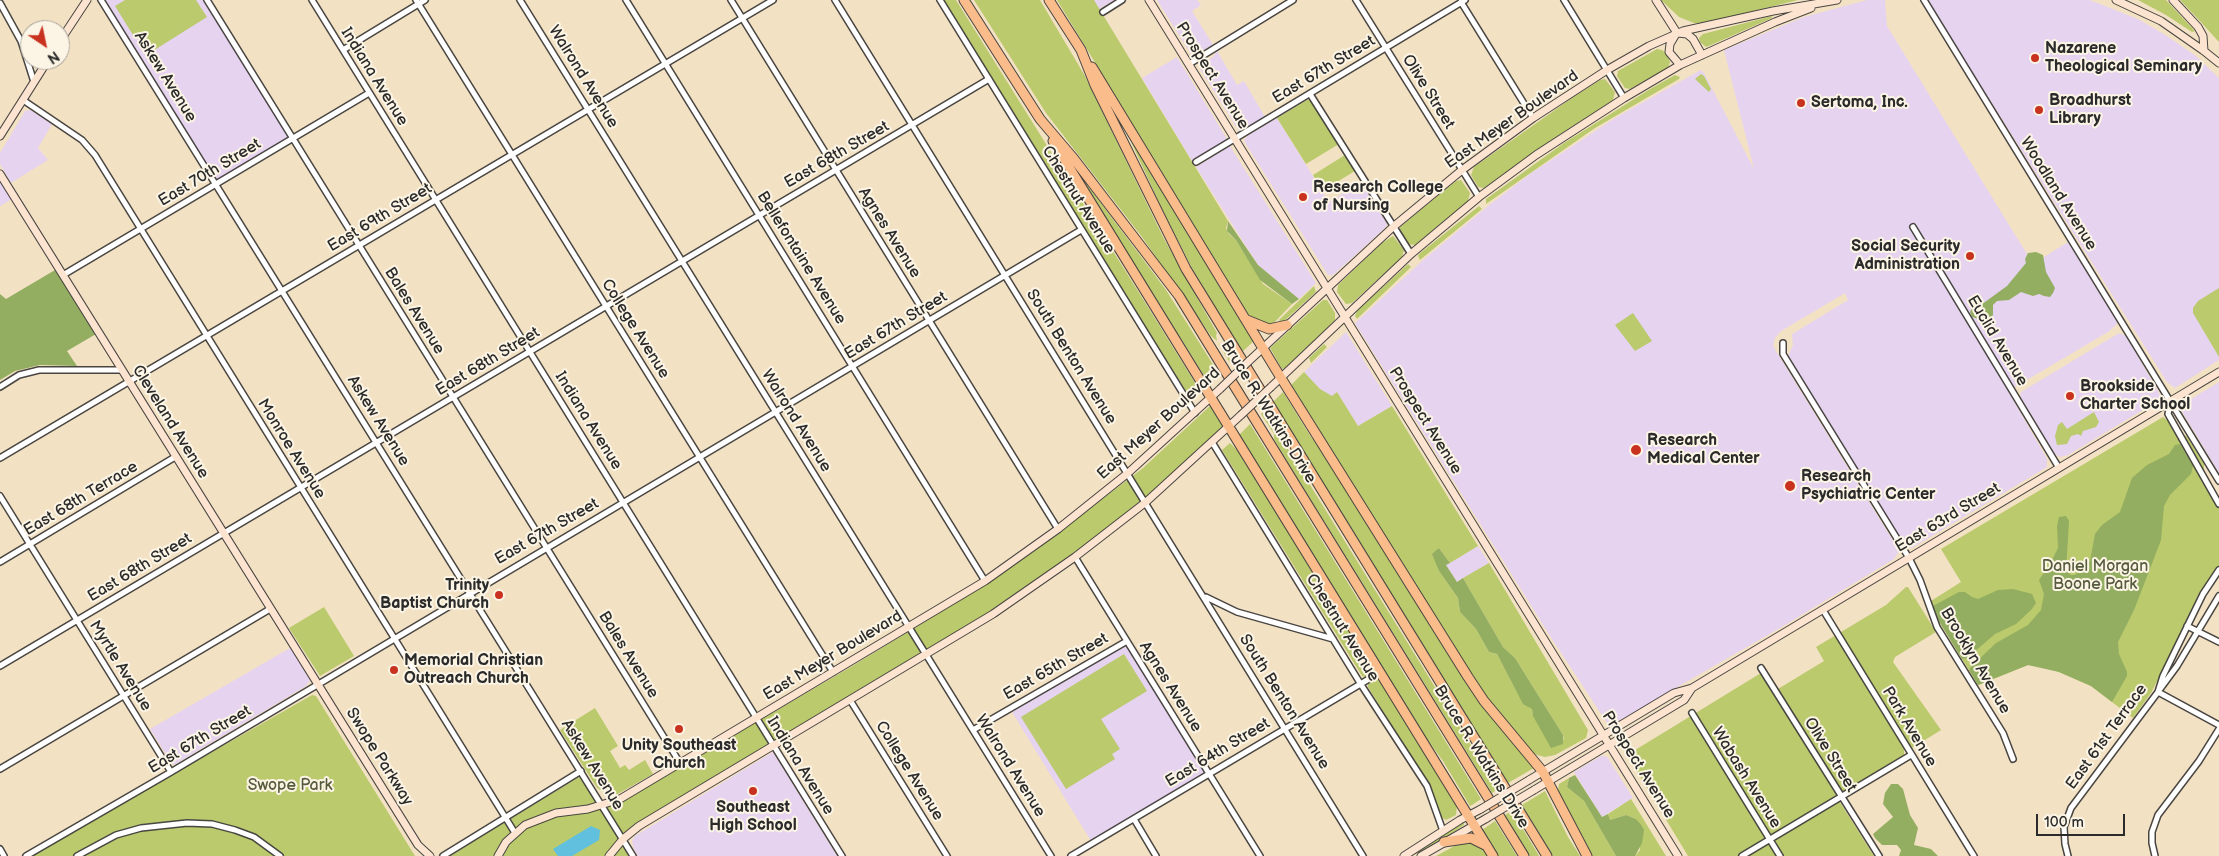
<!DOCTYPE html>
<html>
<head>
<meta charset="utf-8">
<style>
  body { margin:0 }
  #map { position:relative; width:2219px; height:856px; overflow:hidden; background:#f3e1c4; font-family:"Balsamiq Sans",sans-serif }
  canvas { display:block }
  .north { position:absolute; left:20px; top:20px; width:50px; height:50px; box-sizing:border-box; background:#fcf5e5; border:1px solid #a8a49b; border-radius:50%; rotate:146deg; font-size:14px; font-weight:700; line-height:20px; text-align:center; color:#2b2b2b }
  .north::after { content:''; display:block; margin:auto; width:18px; height:22px; background:#c8321e; clip-path:polygon(50% 0,100% 100%,50% 72%,0 100%) }
  .scale { position:absolute; left:2036px; top:814px; width:89px; height:22px; box-sizing:border-box; border:2px solid #2b2b2b; border-top:0; padding-left:6px; font-size:15px; line-height:18px; white-space:nowrap; color:#2b2b2b; -webkit-text-stroke:4px #fcf5e5; paint-order:stroke }
</style>
</head>
<body>
<div id="map">
<canvas width="2219" height="856"></canvas>
<div class="north">N</div>
<div class="scale">100 m</div>
</div>
<script>
const c = document.querySelector('canvas').getContext('2d');
c.lineJoin = 'round';
function paint(path, color) { c.fillStyle = color; c.fill(path, 'evenodd'); }
const poly = rows => new Path2D(rows.map(r => 'M' + r).join(''));
function trace(path, color, width, dash) { c.strokeStyle = color; c.lineWidth = width; c.lineCap = dash ? 'butt' : 'round'; c.setLineDash(dash || []); c.stroke(path); }
function drawText(font, color, halo, rows, align = 'center') {
  c.font = font + ' "Balsamiq Sans",sans-serif'; c.lineWidth = 4; c.setLineDash([]); c.textBaseline = 'middle'; c.strokeStyle = halo; c.fillStyle = color; for (const [text, x, y, turn = 0] of rows) {
    c.save(); c.translate(x, y); c.rotate((+turn || 0) * Math.PI / 180); c.textAlign = isNaN(turn) ? turn : align; if (halo) c.strokeText(text, 0, 0); c.fillText(text, 0, 0); c.restore();
  }
}
const built = poly([
  [105,0,205,0,290,138,217,181],
  [1094,0,1115,0,1099,9],
  [1157,0,1197,0,1201,5,1192,11,1213,45,1192,56],
  [1867,0,1885,0,1887,26,2033,264,2068,242,2116,320,2117,324,2108,332,2008,391,2047,459,2047,467,1912,548,1909,548,1902,542,1788,356,1793,345,1792,334,1848,300,1845,293,1781,331,1775,338,1773,345,1776,351,1898,549,1898,553,1894,559,1780,628,1615,723,1607,723,1550,636,1355,323,1422,261,1488,206,1530,174,1615,118,1701,70,1704,73,1754,169,1724,50,1804,17],
  [1927,0,2090,0,2138,19,2167,36,2196,56,2219,78,2219,360,2175,388,2167,382],
  [1217,51,1237,85,1244,81,1265,117,1241,132,1238,130,1200,69,1200,65,1213,57],
  [1177,57,1227,139,1192,161,1142,78],
  [30,110,52,124,38,148,48,160,11,183,0,164,0,153,25,111],
  [1277,118,1329,202,1361,182,1387,224,1385,228,1333,275,1328,275,1244,141,1247,136],
  [1230,146,1316,283,1299,299,1258,265,1196,167],
  [0,179,12,199,0,206],
  [1346,332,1392,406,1358,426,1337,392,1332,397,1320,389,1304,372],
  [2119,333,2126,336,2159,393,2160,397,2156,402,2068,455,2060,457,2055,454,2020,397,2021,392],
  [2219,382,2219,473,2181,410,2186,402],
  [1478,546,1489,563,1457,582,1446,565],
  [1126,645,1203,770,1203,774,1091,841,1012,712],
  [290,648,310,680,306,686,174,765,172,764,150,729],
  [773,752,837,856,638,856,634,849,632,841,635,836],
  [1601,756,1605,756,1608,758,1633,798,1602,817,1574,772]
]);
const green = poly([
  [125,0,196,0,207,17,148,54,135,34,133,35,115,6],
  [944,0,956,0,1151,312,1200,391,1192,401],
  [974,0,1040,0,1085,76,1164,239,1217,333,1216,335,1217,341,1232,362,1230,363,1217,341,1211,336,1142,237,1046,113],
  [1057,0,1094,0,1228,221,1226,228,1229,234,1236,240,1263,284,1292,304,1271,326,1257,322,1248,314],
  [1661,0,1798,0,1705,23,1694,23,1679,17],
  [2138,0,2166,0,2195,31,2192,32,2166,15],
  [2180,0,2219,0,2219,42,2198,19],
  [1772,16,1772,18,1711,45,1706,47,1700,42,1699,38,1703,34],
  [1657,49,1662,50,1667,54,1670,62,1668,68,1630,89,1625,88,1617,76,1618,71],
  [1701,74,1704,76,1711,89,1709,92,1695,79],
  [1675,75,1680,77,1679,79,1595,128,1486,204,1486,199,1564,143,1650,89],
  [1605,79,1615,92,1613,100,1547,143,1484,188,1478,187,1471,175,1474,167,1572,98,1600,80],
  [1307,100,1311,100,1339,144,1306,164,1277,118],
  [1126,131,1255,340,1242,352,1192,268,1163,211],
  [1345,155,1355,171,1322,191,1313,175],
  [1073,166,1166,290,1219,374,1209,384,1182,340,1159,309],
  [1461,180,1470,193,1468,201,1415,245,1408,244,1400,232,1400,227,1456,181],
  [1479,206,1482,209,1420,260,1418,256,1419,254],
  [1393,236,1404,250,1402,257,1352,303,1346,304,1337,292,1338,285,1382,243],
  [1408,264,1411,267,1357,319,1355,316,1357,311],
  [1314,286,1316,292,1282,323,1279,320],
  [2219,288,2219,357,2193,313,2193,308,2198,301],
  [1323,300,1327,300,1335,313,1335,320,1286,368,1282,369,1270,348],
  [1633,313,1652,341,1635,351,1615,325],
  [1324,344,1327,347,1311,363,1309,358],
  [1304,372,1320,389,1332,396,1337,392,1358,426,1392,406,1478,546,1450,563,1439,548,1435,558,1439,571,1458,598,1460,612,1476,629,1489,652,1497,654,1523,703,1532,709,1533,716,1564,740,1563,735,1515,658,1503,647,1463,578,1489,563,1588,730,1586,738,1555,755,1545,757,1537,755,1530,751,1486,698,1292,386,1292,384],
  [1283,392,1309,434,1335,470,1468,686,1534,768,1508,783,1273,402],
  [1210,406,1225,427,1121,519,1069,558,992,611,631,828,618,840,629,856,450,856,579,777,596,800,613,806,849,668,985,585,1033,552,1143,468],
  [1263,412,1275,434,1281,438,1498,789,1492,793,1282,453,1274,439,1274,434,1261,414],
  [2094,412,2099,422,2096,427,2083,431,2081,436,2078,434,2071,436,2067,444,2057,445,2055,436,2058,425,2062,422,2067,429],
  [2163,417,2168,421,2219,509,2219,566,2198,595,2175,646,2151,693,2133,718,2091,686,2059,672,2042,667,2028,665,1978,685,1937,618,1931,601,1961,582,1941,549],
  [1250,424,1481,799,1472,805,1470,806,1443,761,1420,730,1238,436],
  [2186,435,2204,464,2204,471,2184,438],
  [1230,443,1237,450,1370,665,1371,671,1365,677,1362,676,1222,450],
  [1906,587,1908,587,1936,632,1895,657,1893,662,1941,730,1912,748,1911,746,1904,749,1904,755,1836,796,1874,856,1688,856,1627,755,1761,673,1773,692,1824,661,1816,647,1886,605],
  [324,607,354,656,320,676,289,628],
  [1124,654,1147,691,1101,719,1120,749,1112,754,1115,759,1066,789,1021,717],
  [1375,679,1380,681,1457,805,1456,815,1446,820,1441,817,1430,787,1368,687,1368,682],
  [312,695,316,696,415,856,30,856],
  [595,708,618,746,610,751,620,768,625,765,629,770,645,760,653,774,616,795,608,795,597,788,560,730],
  [1569,778,1567,787,1584,801,1616,856,1590,856,1558,791,1559,784],
  [1545,791,1568,837,1580,856,1553,856,1522,805],
  [1631,799,1666,856,1635,856,1640,850,1636,819,1626,815,1610,820,1608,814],
  [1512,811,1538,854,1539,856,1530,856,1505,815],
  [1495,821,1517,856,1498,856,1482,830],
  [1463,822,1464,825,1431,847,1411,856],
  [1471,842,1480,846,1489,856,1436,856,1460,843]
]);
const forest = poly([
  [1228,221,1258,265,1299,299,1292,304,1260,280,1236,240,1227,231],
  [2036,252,2043,255,2046,272,2055,288,2053,293,2050,297,2044,296,2039,294,2033,296,2021,292,2009,300,1997,301,1993,305,1993,315,1989,319,1982,320,1972,317,1970,312,1972,308,1985,302,2007,286,2026,263,2025,259,2028,253],
  [55,270,96,334,67,351,77,366,40,365,15,371,0,380,0,294,6,299],
  [2180,444,2193,466,2191,474,2170,495,2164,506,2161,540,2158,548,2134,610,2118,642,2119,654,2127,672,2127,676,2112,702,2091,686,2059,672,2028,665,1978,685,1969,670,1972,666,1996,643,2028,625,2041,610,2044,594,2039,580,2050,564,2058,548,2057,526,2059,517,2066,516,2069,521,2066,571,2071,575,2075,575,2090,561,2095,534,2102,525,2120,512,2132,478,2147,465,2169,454,2175,445],
  [1439,548,1450,563,1446,565,1457,582,1463,578,1503,647,1515,658,1563,735,1563,744,1551,748,1533,716,1532,709,1523,704,1497,654,1489,652,1476,629,1460,612,1458,598,1439,571,1432,554],
  [2013,589,2032,594,2036,603,2031,610,2016,624,1995,634,1967,658,1962,659,1937,618,1933,606,1959,592,1965,592,1972,597,1978,599,1998,590],
  [1575,775,1602,817,1608,814,1610,820,1626,815,1636,819,1642,826,1644,830,1642,843,1635,856,1616,856,1584,801,1567,787,1569,778],
  [1891,784,1898,784,1903,789,1910,815,1918,828,1914,845,1931,849,1938,856,1899,856,1901,850,1897,845,1882,845,1875,838,1873,834,1893,817,1883,804,1885,793]
]);
const water = poly([
  [591,826,600,830,599,840,572,856,558,856,553,849]
]);
const street = poly([
  [101,0,633,856],
  [207,0,680,763],
  [312,0,842,856],
  [416,0,833,672],
  [520,0,1051,856],
  [626,0,985,581],
  [731,0,1058,529],
  [835,0,1363,856],
  [940,0,1195,413],
  [1356,0,1479,197],
  [1564,0,1624,98],
  [1924,0,2219,481],
  [1461,2,1533,118],
  [0,3,21,41,34,82],
  [1103,12,1122,0],
  [343,50,425,0],
  [1189,64,1293,0],
  [1310,94,1411,254],
  [23,100,82,140,95,155,515,833],
  [1196,162,1465,0],
  [1913,227,2059,468],
  [63,275,369,93],
  [1783,343,1783,354,1909,558,1920,580,1937,627,2003,733,2013,759],
  [0,387,19,375,39,370,122,370],
  [2171,401,2168,414,2219,504],
  [1212,442,1360,683,1427,786,1443,831],
  [0,458,773,0],
  [0,496,171,772],
  [1075,557,1260,856],
  [0,562,175,457],
  [1206,597,1237,612,1333,639],
  [1823,610,1974,856],
  [2187,626,2219,642],
  [0,666,989,79],
  [1761,668,1879,856],
  [2160,689,2177,666,2219,596],
  [2158,692,2219,725],
  [850,700,947,856],
  [1692,713,1780,856],
  [973,730,1127,641],
  [0,769,270,609],
  [1134,819,1156,856],
  [0,849,4,856],
  [26,856,171,772,1081,230],
  [77,856,116,835,141,828,187,823,212,824,235,830,254,837,280,856],
  [443,856,581,771],
  [1071,856,1379,673],
  [1742,856,1911,755],
  [2068,856,2065,844,2064,827,2071,808,2158,692,2163,676,2203,594,2219,570],
  [2155,856,2152,843,2152,832,2158,815,2199,761,2219,729]
]);
const secondary = poly([
  [1149,0,1678,856],
  [1656,0,1677,33],
  [2116,0,2161,21,2204,51,2219,63],
  [2173,0,2198,27,2203,36,2204,51],
  [1678,33,1687,34,1693,39,1702,55],
  [1676,34,1670,44,1669,52,1680,65],
  [60,41,87,0],
  [0,136,48,60],
  [0,174,418,845,430,856],
  [1249,361,1393,227,1462,170,1533,118,1607,70,1649,46,1683,31,1773,11,1837,0],
  [1271,387,1411,254,1479,197,1536,155,1624,98,1680,65,1775,22,1811,8],
  [1529,780,1674,693,1692,688,2219,372],
  [1534,790,1684,700,1692,688],
  [498,856,506,842,525,825,556,813,588,809,620,799,985,581,1058,529,1128,473,1220,389],
  [609,856,623,839,639,826,993,614,1075,557,1146,502,1241,415],
  [1404,856,1460,820,1481,809],
  [1421,856,1487,818]
]);
const highway = poly([
  [964,0,1040,119,1074,159,1179,296,1524,856],
  [1049,0,1081,50,1095,85,1186,269,1547,856],
  [1092,67,1281,378,1468,677,1484,701,1543,772,1587,856],
  [1053,141,1493,856],
  [1247,320,1269,329,1287,325],
  [1444,842,1471,838,1487,846]
]);
const secondaryBridge = poly([
  [1220,389,1249,361],
  [1241,415,1271,387],
  [1481,809,1529,780],
  [1487,818,1534,790]
]);
const markers = [
  [2035,58,5,"#c8321e"],
  [1801,103,5,"#c8321e"],
  [2039,110,5,"#c8321e"],
  [1303,197,5,"#c8321e"],
  [1970,256,5,"#c8321e"],
  [2070,396,5,"#c8321e"],
  [1636,450,6,"#c8321e"],
  [1790,486,6,"#c8321e"],
  [499,595,5,"#c8321e"],
  [394,670,5,"#c8321e"],
  [679,729,5,"#c8321e"],
  [753,791,5,"#c8321e"]
];
const poiNames = [
  ["Nazarene",2045,49],
  ["Theological Seminary",2045,67],
  ["Broadhurst",2049,101],
  ["Library",2049,119],
  ["Sertoma, Inc.",1811,103],
  ["Research College",1313,188],
  ["of Nursing",1313,206],
  ["Social Security",1960,247,"right"],
  ["Administration",1960,265,"right"],
  ["Brookside",2080,387],
  ["Charter School",2080,405],
  ["Research",1647,441],
  ["Medical Center",1647,459],
  ["Research",1801,477],
  ["Psychiatric Center",1801,495],
  ["Trinity",489,586,"right"],
  ["Baptist Church",489,604,"right"],
  ["Memorial Christian",404,661],
  ["Outreach Church",404,679],
  ["Unity Southeast",679,746,"center"],
  ["Church",679,764,"center"],
  ["Southeast",753,808,"center"],
  ["High School",753,826,"center"]
];
const streetNames = [
  ["East 67th Street",1324,70,-31],
  ["Prospect Avenue",1212,76,58],
  ["Askew Avenue",165,77,58],
  ["Indiana Avenue",374,77,58],
  ["Walrond Avenue",583,77,58],
  ["Olive Street",1428,92,58],
  ["East Meyer Boulevard",1512,120,-35],
  ["East 68th Street",837,155,-30],
  ["East 70th Street",210,173,-31],
  ["Woodland Avenue",2058,194,58],
  ["Chestnut Avenue",1078,200,58],
  ["East 69th Street",380,218,-31],
  ["Agnes Avenue",889,233,58],
  ["Bellefontaine Avenue",801,258,58],
  ["Bales Avenue",414,311,58],
  ["East 67th Street",896,326,-31],
  ["College Avenue",635,329,58],
  ["Euclid Avenue",1997,341,59],
  ["South Benton Avenue",1071,357,58],
  ["East 68th Street",488,362,-31],
  ["Bruce R. Watkins Drive",1268,412,58],
  ["Askew Avenue",378,421,58],
  ["Indiana Avenue",588,421,58],
  ["Walrond Avenue",796,421,58],
  ["Prospect Avenue",1425,421,58],
  ["Cleveland Avenue",170,422,58],
  ["East Meyer Boulevard",1159,424,-42],
  ["Monroe Avenue",291,449,58],
  ["East 68th Terrace",81,499,-31],
  ["East 63rd Street",1948,518,-31],
  ["East 67th Street",547,532,-30],
  ["East 68th Street",140,568,-31],
  ["Chestnut Avenue",1342,628,58],
  ["Bales Avenue",628,655,58],
  ["East Meyer Boulevard",833,656,-31],
  ["Brooklyn Avenue",1975,661,59],
  ["Myrtle Avenue",120,666,58],
  ["East 65th Street",1056,667,-30],
  ["Agnes Avenue",1170,687,58],
  ["South Benton Avenue",1284,702,58],
  ["Park Avenue",1909,727,59],
  ["East 61st Terrace",2107,737,-54],
  ["East 67th Street",200,740,-31],
  ["East 64th Street",1218,753,-31],
  ["Olive Street",1830,755,58],
  ["Swope Parkway",379,757,58],
  ["Bruce R. Watkins Drive",1481,757,58],
  ["Askew Avenue",592,765,58],
  ["Prospect Avenue",1638,765,58],
  ["Indiana Avenue",800,766,58],
  ["Walrond Avenue",1010,766,58],
  ["College Avenue",909,771,58],
  ["Wabash Avenue",1746,778,58]
];
const parkNames = [
  ["Daniel Morgan",2095,567],
  ["Boone Park",2095,585],
  ["Swope Park",290,786]
];
paint(built, '#e6d3f0');
paint(green, '#baca6c');
paint(forest, '#93ae60');
paint(water, '#60c0de');
trace(street, '#494642', 8);
trace(secondary, '#494642', 9);
trace(highway, '#494642', 11);
trace(street, '#fff', 5);
trace(secondary, '#fde4d0', 7);
trace(highway, '#f9bc8a', 9);
trace(secondaryBridge, '#494642', 9, []);
trace(secondaryBridge, '#fde4d0', 7);
for (const [x, y, r, color] of markers) { const dot = new Path2D(); dot.arc(x, y, r, 0, 2 * Math.PI); c.fillStyle = color; c.fill(dot); trace(dot, '#fcf5e5', 2); }
drawText('bold 16px', '#2b2b2b', '#fcf5e5', poiNames, 'left');
drawText('16px', '#2b2b2b', '#fcf5e5', streetNames);
drawText('16px', '#565b3e', '#fcf5e5', parkNames);
</script>
</body>
</html>
